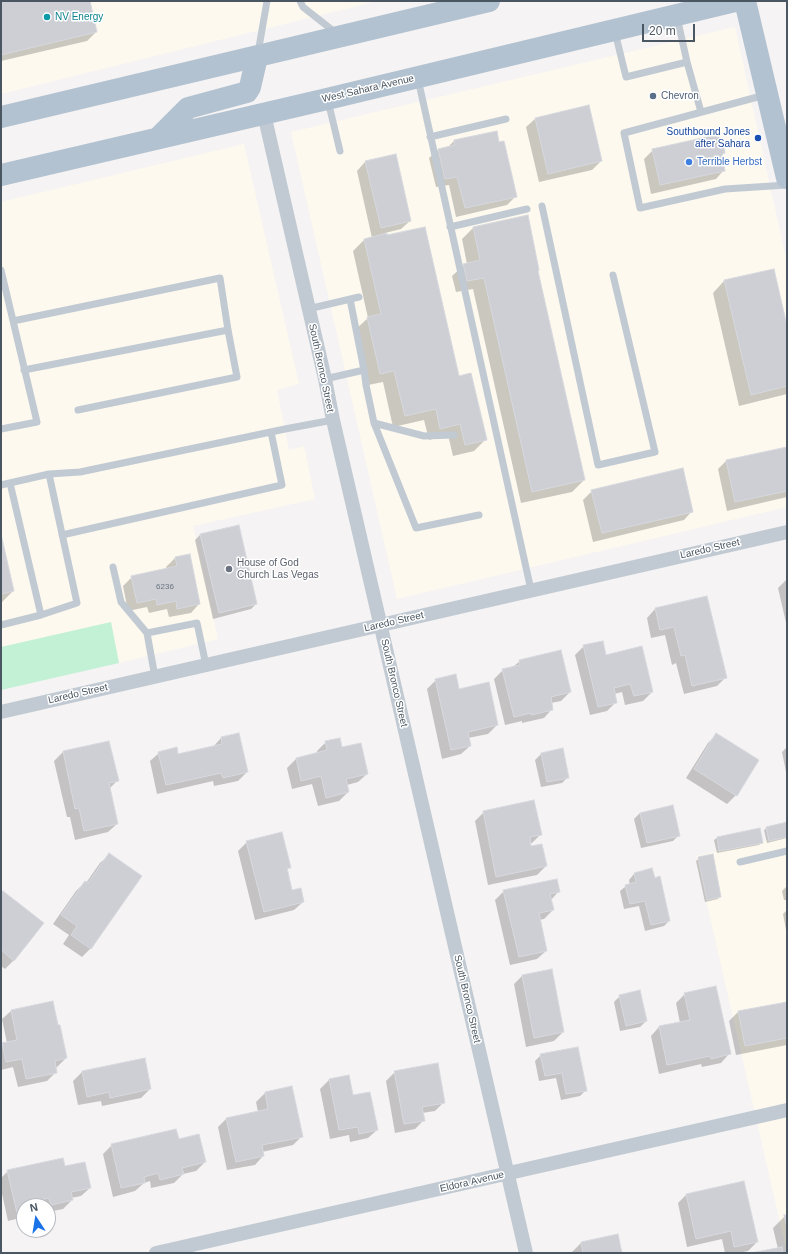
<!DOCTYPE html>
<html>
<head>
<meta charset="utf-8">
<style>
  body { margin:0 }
  #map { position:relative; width:788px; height:1254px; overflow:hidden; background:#f5f3f3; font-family:Helvetica,sans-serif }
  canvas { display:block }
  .frame { position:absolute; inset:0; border:2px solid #4a5661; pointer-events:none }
  .north { position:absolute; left:16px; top:1198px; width:40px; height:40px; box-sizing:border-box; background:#fff; border:1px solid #b7bbc0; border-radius:50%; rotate:348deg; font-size:11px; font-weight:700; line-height:16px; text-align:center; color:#4a5661 }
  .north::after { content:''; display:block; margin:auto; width:14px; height:18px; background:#1a73e8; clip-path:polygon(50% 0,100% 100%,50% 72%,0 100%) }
  .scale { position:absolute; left:642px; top:24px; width:53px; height:18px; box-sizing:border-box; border:2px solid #4a5661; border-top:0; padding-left:5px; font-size:12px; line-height:14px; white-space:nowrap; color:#4a5661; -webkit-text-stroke:3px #fff; paint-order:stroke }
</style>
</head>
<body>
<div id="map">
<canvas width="788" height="1254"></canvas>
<div class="frame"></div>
<div class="north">N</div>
<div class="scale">20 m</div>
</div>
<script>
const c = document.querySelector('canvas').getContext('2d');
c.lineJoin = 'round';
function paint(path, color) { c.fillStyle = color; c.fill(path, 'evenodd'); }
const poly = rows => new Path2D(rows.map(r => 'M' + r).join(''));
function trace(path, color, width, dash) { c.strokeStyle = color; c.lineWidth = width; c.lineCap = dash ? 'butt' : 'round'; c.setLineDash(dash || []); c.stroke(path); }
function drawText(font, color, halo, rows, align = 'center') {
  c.font = font + ' Helvetica,sans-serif'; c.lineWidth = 3; c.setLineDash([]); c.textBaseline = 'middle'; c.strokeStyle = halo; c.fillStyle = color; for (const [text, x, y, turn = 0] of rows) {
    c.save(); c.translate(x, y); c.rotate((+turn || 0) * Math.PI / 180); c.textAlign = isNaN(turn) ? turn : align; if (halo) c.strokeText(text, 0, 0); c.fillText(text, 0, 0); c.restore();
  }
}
const commercial = poly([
  [1,1,378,1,1,94],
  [735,27,787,263,787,507,397,599,291,132],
  [244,144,299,384,277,390,289,450,304,446,315,499,193,526,218,639,119,663,111,622,1,647,1,202],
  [787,836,787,1253,696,856]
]);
const green = poly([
  [111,622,119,663,1,690,1,647]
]);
const shadow = poly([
  [1,1,89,1,96,32,87,41,1,61],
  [535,119,601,161,592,170,539,182,526,127],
  [454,141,516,196,507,205,456,217,449,185,436,187,429,158,438,150,448,147],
  [653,150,724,153,721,156,724,170,716,179,651,194,644,159],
  [365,162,410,221,401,229,385,233,458,377,486,439,474,451,453,456,448,435,429,440,424,420,393,427,383,382,368,385,355,330,368,318,353,251,365,239,372,238,357,171],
  [473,228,537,271,584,480,572,492,521,503,473,289,456,292,452,276,464,265,467,264,462,239],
  [724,281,787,331,787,394,739,406,713,293],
  [787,448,787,497,727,511,718,469,726,461],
  [592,491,692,511,684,520,593,542,583,500],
  [200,535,256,604,251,609,213,619,195,540],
  [1,539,13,591,1,603],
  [189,555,199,604,191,613,169,617,167,609,149,613,147,607,128,611,123,586,132,577,167,569,166,567,175,558],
  [787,579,787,627,778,588],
  [707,597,725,678,717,686,684,694,676,663,672,665,665,635,651,638,647,618,655,609],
  [584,646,606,656,652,692,643,701,625,705,622,692,614,694,616,702,607,711,590,715,575,655],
  [520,661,570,692,561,701,551,703,552,709,544,718,522,723,522,721,505,725,494,679,503,670,513,667],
  [436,680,497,725,488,734,468,738,470,746,461,754,442,759,427,689],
  [717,734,736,795,727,804,686,778,708,743],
  [221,738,247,772,238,781,214,786,213,781,157,794,150,761,159,753,178,755,213,747],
  [109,742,117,781,109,789,117,824,108,832,75,840,70,817,67,817,54,761,63,752],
  [326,742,342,748,367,774,358,782,347,785,348,792,339,801,318,806,312,784,292,789,287,768,296,759,318,754,317,751],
  [787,747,787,772,786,772,782,752],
  [562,749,568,777,562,783,541,787,535,760,541,754],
  [672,806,679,835,673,841,641,848,634,819,640,813],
  [484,812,541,834,532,843,530,843,531,848,546,866,537,875,488,885,475,821],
  [787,823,787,838,767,843,764,830,767,828],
  [759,829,762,842,759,845,717,853,714,840,717,838],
  [247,842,290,867,286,871,291,891,303,902,294,910,255,920,238,851],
  [109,855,141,876,90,949,82,957,63,944,69,935,53,924,76,891,85,882,86,883,100,863],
  [699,858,720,896,718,899,705,902,696,861],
  [634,874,669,921,664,926,645,931,639,906,624,909,620,891,626,886,630,885,629,880],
  [787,886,787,900,784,900,782,891],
  [504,891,559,891,551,900,553,910,544,919,539,920,546,951,537,959,510,965,495,900],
  [1,894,14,960,5,969,1,966],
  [787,910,787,935,783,914],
  [522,976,563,1032,554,1041,526,1047,514,984],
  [685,994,729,1054,721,1063,702,1067,701,1064,659,1074,651,1036,659,1027,680,1023,676,1003],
  [620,996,646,1021,640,1027,620,1031,614,1002],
  [787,1003,787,1045,736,1055,729,1021,738,1012],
  [11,1011,66,1058,57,1067,55,1067,56,1072,47,1081,18,1087,13,1067,1,1070,1,1046,7,1043,2,1019],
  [541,1055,586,1090,580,1096,561,1100,556,1078,539,1081,535,1061],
  [144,1059,150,1089,141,1098,102,1106,101,1101,78,1105,73,1081,82,1072],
  [395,1072,444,1102,435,1111,422,1113,424,1120,415,1129,395,1133,386,1081],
  [349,1076,353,1097,377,1130,368,1138,350,1142,349,1135,330,1139,320,1089,329,1080],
  [291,1087,302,1136,293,1145,262,1152,263,1156,255,1165,227,1170,218,1127,227,1118,258,1112,256,1102,265,1093],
  [178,1140,205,1162,196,1171,183,1174,174,1183,151,1188,150,1181,144,1183,135,1191,113,1197,103,1154,112,1145],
  [64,1167,90,1188,81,1196,71,1198,72,1200,63,1209,48,1212,48,1206,24,1206,24,1217,8,1221,1,1189,1,1178,8,1171],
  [686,1195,757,1242,748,1251,738,1253,725,1253,722,1239,687,1247,678,1203],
  [785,1216,787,1216,787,1253,756,1253,778,1249,773,1228],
  [617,1236,621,1253,573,1253,572,1252,581,1243]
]);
const building = poly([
  [1,1,90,1,97,32,1,55,1,1],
  [589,105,602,161,548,174,535,118,589,105],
  [497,131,499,142,504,141,517,197,465,208,457,177,445,179,438,149,455,145,454,140,497,131],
  [716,135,716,137,719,137,720,143,723,143,725,153,722,154,725,171,660,185,652,149,716,135],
  [396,154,411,221,381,228,365,161,396,154],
  [528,215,539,270,538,271,585,480,532,492,484,278,467,281,463,264,480,260,473,227,528,215],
  [425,227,459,376,471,373,487,440,465,445,460,424,440,429,436,409,405,416,394,371,380,374,367,317,381,314,364,239,387,233,387,235,425,227],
  [774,269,787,326,787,386,751,395,724,280,774,269],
  [787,447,787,491,735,502,726,460,787,447],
  [683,468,693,512,602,533,591,490,683,468],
  [239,525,257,604,219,613,200,534,239,525],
  [1,534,14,591,1,594,1,534],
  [190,554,200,604,177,609,176,601,157,605,156,599,137,603,131,576,177,566,175,557,190,554],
  [707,596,727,678,692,686,685,655,681,656,674,627,660,630,655,608,707,596],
  [603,641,606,655,642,646,653,692,634,696,630,684,614,688,617,703,598,707,583,645,603,641],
  [561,650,571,692,551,697,553,710,531,715,531,713,514,717,502,669,520,665,519,660,561,650],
  [456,674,459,689,489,682,498,725,468,732,471,746,451,750,435,679,456,674],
  [239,733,248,772,223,778,221,773,166,785,158,752,177,747,178,754,222,744,221,737,239,733],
  [716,733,759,760,737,796,694,769,716,733],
  [340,738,342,747,361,743,368,774,346,779,349,792,326,798,321,776,301,781,296,758,327,750,325,741,340,738],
  [109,741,119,781,109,783,118,824,84,831,79,808,75,809,63,751,109,741],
  [563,748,569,778,547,782,541,753,563,748],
  [534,800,542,835,530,837,531,846,542,844,547,866,496,877,483,811,534,800],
  [673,805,680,836,647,843,640,813,673,805],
  [787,822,787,837,769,841,766,827,787,822],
  [760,828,763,843,719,851,717,837,760,828],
  [282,832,291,868,287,868,292,890,301,888,304,902,264,912,246,841,282,832],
  [109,853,142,876,91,949,71,935,77,926,61,915,85,881,88,883,109,853],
  [713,854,721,897,707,900,698,857,713,854],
  [652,868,655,878,660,876,670,921,651,925,645,901,630,904,625,885,636,882,634,873,652,868],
  [557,879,560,892,550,894,554,910,539,913,547,951,519,957,503,890,557,879],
  [3,891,44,923,14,961,1,950,1,893,3,891],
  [552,969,564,1032,534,1038,522,975,552,969],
  [716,986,731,1054,711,1059,710,1056,667,1065,659,1026,690,1020,684,993,716,986],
  [640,990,647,1021,626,1026,619,995,640,990],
  [53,1001,58,1025,60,1025,67,1058,55,1061,57,1073,26,1079,22,1059,6,1062,2,1043,17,1040,11,1010,53,1001],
  [787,1002,787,1038,745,1046,738,1011,787,1002],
  [578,1047,587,1091,566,1094,562,1073,545,1076,540,1054,578,1047],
  [145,1058,151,1089,110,1098,109,1092,87,1097,82,1071,145,1058],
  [438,1063,445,1103,422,1107,425,1121,404,1124,394,1071,438,1063],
  [349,1075,353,1095,370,1092,378,1130,359,1134,358,1127,339,1130,329,1079,349,1075],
  [292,1086,303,1137,262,1145,264,1156,236,1162,226,1118,268,1109,265,1092,292,1086],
  [176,1129,179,1139,199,1134,206,1162,182,1168,184,1174,160,1180,158,1173,144,1177,145,1183,121,1188,111,1144,176,1129],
  [63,1158,65,1166,85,1162,91,1188,71,1192,73,1200,51,1205,49,1198,33,1201,34,1206,24,1206,24,1211,17,1213,7,1170,63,1158],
  [744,1181,758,1242,734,1247,731,1231,696,1239,686,1194,744,1181],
  [784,1215,787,1215,787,1227,784,1215],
  [618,1234,622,1253,583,1253,581,1242,618,1234],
  [782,1247,783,1253,751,1253,782,1247]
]);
const service = poly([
  [300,1,303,7,336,33],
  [615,32,626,77,687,62,677,17],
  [258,53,267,1],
  [687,62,701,112],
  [418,79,531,590],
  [765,95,624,133,640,208,725,189,787,185],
  [328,101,340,151],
  [430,137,506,119],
  [542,206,598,465,655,452,613,275],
  [450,227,527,209],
  [1,270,37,422,1,429],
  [350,299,364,370,366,385,374,423,416,528,479,515],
  [308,309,359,297],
  [13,321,220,278,228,330,237,377,78,410],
  [24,370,228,330],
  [325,379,364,370],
  [374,423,424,436,454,435],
  [49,474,80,472,285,429,333,420],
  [10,483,41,615],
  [1,485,49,474,77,603,41,615,1,625],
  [62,535,282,485,271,432],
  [113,567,121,602,147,633],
  [155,677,147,633,197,623,206,665],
  [740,862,787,851]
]);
const minor = poly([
  [264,114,325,379,333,420,526,1253],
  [1,712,787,532],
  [156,1253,787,1110]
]);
const primary = poly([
  [745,1,787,178],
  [1,117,489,1],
  [158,138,188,108,247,92,250,87,257,57],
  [1,175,327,99,735,1]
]);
const markers = [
  [47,17,4,"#0f9aa8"],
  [653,96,4,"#5c6f8a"],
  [758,138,4,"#1a4fb4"],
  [689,162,4,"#3f7fe0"],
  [229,569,4,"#6b7280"]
];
const numberNames = [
  ["6236",165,587]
];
const cultureNames = [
  ["NV Energy",55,17]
];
const streetNames = [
  ["West Sahara Avenue",368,89,-13],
  ["South Bronco Street",321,368,78],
  ["Laredo Street",710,549,-13],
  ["Laredo Street",394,622,-13],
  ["South Bronco Street",394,683,77],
  ["Laredo Street",78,694,-13],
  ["South Bronco Street",467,999,77],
  ["Eldora Avenue",472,1182,-13]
];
const serviceNames = [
  ["Chevron",661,96]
];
const transitNames = [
  ["Southbound Jones",750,132],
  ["after Sahara",750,144]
];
const shopNames = [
  ["Terrible Herbst",697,162]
];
const worshipNames = [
  ["House of God",237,563],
  ["Church Las Vegas",237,575]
];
paint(commercial, '#fdf9ef');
paint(green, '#c3f1d5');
paint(shadow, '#0003');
paint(building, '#cdcfd5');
trace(building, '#d7d9de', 1);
trace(service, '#c1cad2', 7);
trace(minor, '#c1cad2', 14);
trace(primary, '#b3c2d1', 22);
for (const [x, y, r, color] of markers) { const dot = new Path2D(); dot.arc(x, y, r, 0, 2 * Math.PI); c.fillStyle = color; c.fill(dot); trace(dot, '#fff', 1.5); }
drawText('8px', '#6b747e', null, numberNames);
drawText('10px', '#0d838f', '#fff', cultureNames, 'left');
drawText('10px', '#4a5661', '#fff', streetNames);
drawText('10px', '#4e5e75', '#fff', serviceNames, 'left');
drawText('10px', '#164399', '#fff', transitNames, 'right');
drawText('10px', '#366cbe', '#fff', shopNames, 'left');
drawText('10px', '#5b616d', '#fff', worshipNames, 'left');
</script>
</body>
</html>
